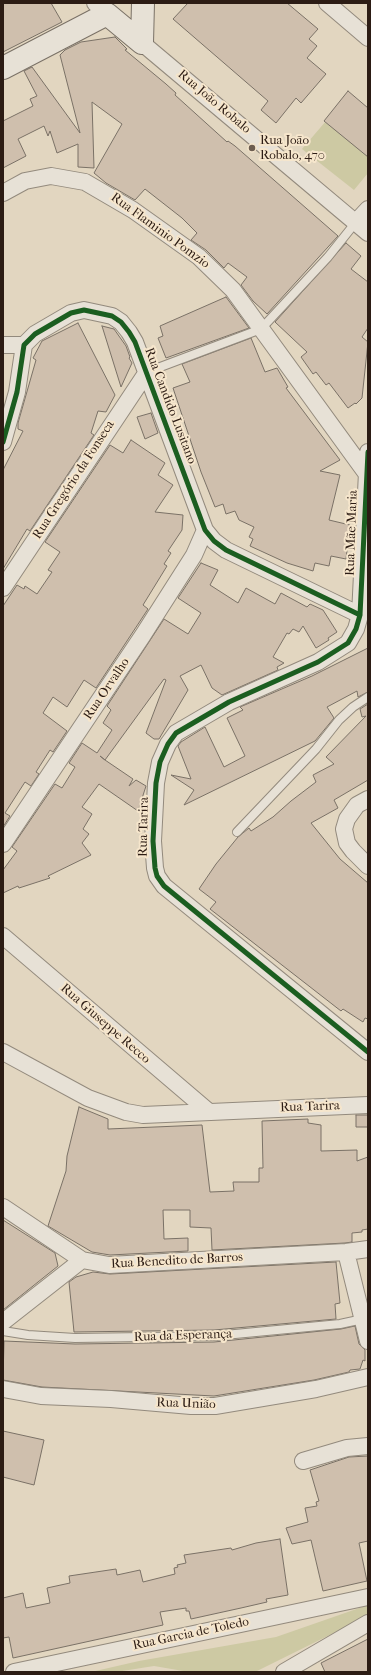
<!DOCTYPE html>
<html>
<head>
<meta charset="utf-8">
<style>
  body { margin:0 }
  #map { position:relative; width:371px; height:1675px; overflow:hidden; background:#e2d6c0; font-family:"IM FELL French Canon",serif }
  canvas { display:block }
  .frame { position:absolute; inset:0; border:4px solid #2c1c14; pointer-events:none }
</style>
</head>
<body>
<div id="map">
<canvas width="371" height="1675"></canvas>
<div class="frame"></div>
</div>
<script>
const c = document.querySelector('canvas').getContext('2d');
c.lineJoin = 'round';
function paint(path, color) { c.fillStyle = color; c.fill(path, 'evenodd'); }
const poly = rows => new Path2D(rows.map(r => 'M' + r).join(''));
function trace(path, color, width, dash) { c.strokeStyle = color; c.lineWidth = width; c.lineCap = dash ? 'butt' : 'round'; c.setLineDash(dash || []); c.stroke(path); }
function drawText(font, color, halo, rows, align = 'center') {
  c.font = font + ' "IM FELL French Canon",serif'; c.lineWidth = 4; c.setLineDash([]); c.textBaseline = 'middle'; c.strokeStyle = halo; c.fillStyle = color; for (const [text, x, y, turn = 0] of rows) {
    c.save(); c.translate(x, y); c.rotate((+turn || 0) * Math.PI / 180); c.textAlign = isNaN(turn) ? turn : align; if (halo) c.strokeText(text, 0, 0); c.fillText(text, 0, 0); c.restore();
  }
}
const green = poly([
  [326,121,368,155,368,173,354,190,302,149],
  [368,1605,368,1616,255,1672,189,1672,154,1666,116,1672,91,1672,139,1661,276,1637]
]);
const building = poly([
  [3,3,51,3,62,22,3,52,3,3],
  [188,3,287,3,318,29,309,39,317,46,307,58,326,74,301,103,296,98,276,123,261,110,268,101,173,19,188,3],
  [115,37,127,49,125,50,166,84,176,93,175,95,227,142,228,141,235,146,338,236,267,314,253,301,241,285,247,277,228,263,224,268,206,250,191,240,197,233,182,218,145,189,135,200,106,183,94,173,122,124,92,102,94,168,78,167,78,144,57,153,50,131,48,136,44,126,18,139,26,156,3,168,3,121,33,106,30,99,37,96,24,71,32,67,80,133,60,55,65,50,81,42,115,37],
  [348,91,368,108,368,157,324,121,348,91],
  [346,243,361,256,351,269,368,282,368,328,362,337,368,342,362,398,356,404,355,403,348,408,329,383,326,385,316,372,313,374,301,357,307,352,275,322,346,243],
  [226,297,249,328,166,358,158,338,163,336,160,326,226,297],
  [78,323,115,395,106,412,98,411,91,433,94,435,30,531,27,529,3,569,3,470,23,431,18,429,18,423,36,360,33,358,42,341,78,323],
  [102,326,114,329,126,346,130,357,129,358,132,363,121,387,102,326],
  [251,338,265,372,277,368,288,387,286,388,340,460,320,471,340,475,329,520,350,525,346,559,331,556,329,566,315,563,313,571,287,563,250,546,253,539,249,537,254,527,239,520,235,511,226,514,223,504,215,507,201,472,173,388,190,382,182,364,251,338],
  [151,413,158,433,145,439,137,417,151,413],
  [131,440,165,463,158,475,173,485,155,512,183,515,182,530,168,551,171,553,164,564,167,566,143,605,148,609,96,688,84,680,67,707,53,697,43,713,67,731,53,752,50,750,36,772,39,774,31,786,25,782,5,813,10,816,3,827,3,606,17,585,24,589,25,586,37,594,52,572,48,570,60,552,45,542,110,445,123,453,131,440],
  [201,563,218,570,210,585,238,603,246,588,275,604,281,593,307,607,310,604,323,610,337,632,328,638,329,640,316,648,303,626,299,632,293,629,289,634,287,633,273,657,284,663,277,667,278,670,222,695,212,688,201,665,180,676,188,690,159,739,154,739,146,733,166,680,164,679,105,760,100,756,105,760,133,779,129,786,136,780,146,786,138,811,99,784,82,807,92,814,83,829,89,834,82,843,91,855,48,876,50,878,19,888,18,886,3,893,3,870,17,851,12,847,55,784,62,788,75,767,69,763,82,743,97,753,112,730,103,723,111,710,107,706,164,619,188,634,201,613,178,598,201,563],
  [368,648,368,692,358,697,357,691,327,707,334,718,315,741,184,805,194,790,171,775,191,779,178,746,181,742,205,727,224,767,245,756,227,718,243,710,240,707,312,676,368,648],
  [368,704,368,780,334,800,338,808,311,823,340,859,368,883,368,1019,365,1018,363,1022,343,1009,341,1011,210,909,216,902,199,889,216,864,238,837,249,828,251,831,273,817,291,801,316,782,313,775,334,764,326,757,366,716,362,717,360,709,368,704],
  [79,1107,108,1119,108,1129,202,1125,210,1192,234,1191,233,1182,259,1182,259,1168,263,1168,262,1121,308,1119,308,1123,321,1125,321,1151,357,1150,357,1161,368,1157,368,1229,362,1230,362,1232,352,1233,352,1242,345,1243,212,1250,211,1228,190,1227,190,1210,163,1210,164,1239,188,1238,188,1251,110,1255,92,1252,48,1226,66,1171,67,1156,79,1107],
  [356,1115,368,1115,368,1127,356,1127,356,1115],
  [3,1220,55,1253,58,1266,3,1310,3,1220],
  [336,1262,340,1303,335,1304,336,1319,214,1330,74,1332,69,1282,76,1277,93,1272,110,1274,336,1262],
  [355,1326,359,1344,365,1350,365,1361,363,1360,360,1369,350,1370,349,1372,314,1380,214,1396,42,1387,3,1380,4,1341,75,1344,214,1342,341,1329,355,1326],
  [3,1431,44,1440,34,1485,3,1477,3,1431],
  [368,1456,368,1541,359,1543,367,1581,323,1591,311,1540,292,1544,286,1528,308,1522,305,1508,317,1506,316,1502,319,1501,310,1470,349,1457,368,1456],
  [280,1539,288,1595,266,1599,267,1602,241,1608,191,1619,189,1611,186,1611,186,1608,160,1612,163,1625,13,1658,9,1637,3,1638,3,1598,23,1593,26,1608,50,1603,47,1588,70,1583,69,1576,116,1569,117,1575,140,1570,143,1582,175,1574,174,1568,178,1567,177,1565,186,1563,184,1555,231,1548,232,1550,256,1543,280,1539],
  [368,1639,368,1672,325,1672,321,1663,368,1639]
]);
const lane = poly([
  [147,372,261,329,328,257,356,222],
  [237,832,316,749,339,720,353,707,368,697],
  [3,1331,28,1335,75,1338,214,1336,340,1324,363,1319]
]);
const street = poly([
  [95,3,107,14],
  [327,3,368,38],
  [142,43,368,233],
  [3,193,25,181,51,176,85,182,133,210,199,257,233,290,366,473],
  [356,222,368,209],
  [3,345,24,345],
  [3,442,17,392,24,345,35,334,71,313,84,310,112,316,121,322,129,332,135,342,205,530,214,541,226,550,360,615],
  [368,452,360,615,356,629,348,643,318,662,229,702,176,733,168,744,160,762,156,783,153,841,155,868,157,876,164,886,368,1052],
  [3,588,147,372],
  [368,799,357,805,347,819,344,829,347,843,353,851,368,866],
  [3,844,143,635,194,555,205,530],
  [3,936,208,1111],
  [3,1052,88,1098,126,1112,143,1115,368,1105],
  [3,1207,82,1260,109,1265,346,1252,368,1249],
  [346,1252,368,1341],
  [3,1322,82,1260],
  [3,1389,41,1396,111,1399,191,1406,215,1406,316,1389,368,1377],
  [303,1461,347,1448,368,1446],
  [14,1672,368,1597],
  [284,1672,368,1623]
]);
const secondary = poly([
  [142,43,143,3],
  [3,68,107,14,142,43]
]);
const cycleway = poly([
  [3,442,17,392,24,345,35,334,71,313,84,310,112,316,121,322,129,332,135,342,205,530,214,541,226,550,360,615],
  [368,452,360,615,356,629,348,643,318,662,229,702,176,733,168,744,160,762,156,783,153,841,155,868,157,876,164,886,368,1052]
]);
const markers = [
  [252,148,4,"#6c5d50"]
];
const streetNames = [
  ["Rua João Robalo",214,102,40],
  ["Rua Flaminio Pomzio",160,231,36],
  ["Rua Candido Lusitano",170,406,69],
  ["Rua Gregório da Fonseca",74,480,-57],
  ["Rua Mãe Maria",352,533,-88],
  ["Rua Orvalho",107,689,-56],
  ["Rua Tarira",144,827,-89],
  ["Rua Giuseppe Recco",105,1024,41],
  ["Rua Tarira",310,1107,-2],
  ["Rua Benedito de Barros",177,1261,-3],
  ["Rua da Esperança",183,1336,-2],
  ["Rua União",186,1404,2],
  ["Rua Garcia de Toledo",191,1634,-12]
];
const poiNames = [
  ["Rua João",260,141],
  ["Robalo, 470",260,156]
];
paint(green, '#cdc9a3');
paint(building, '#cfbfad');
trace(building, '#7a7166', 1);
trace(lane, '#938a7d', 10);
trace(street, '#938a7d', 18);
trace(secondary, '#7a7166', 24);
trace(lane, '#e7e1d6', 8);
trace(street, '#e7e1d6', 16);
trace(secondary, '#e7e1d6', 22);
trace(cycleway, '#1b5e20', 5);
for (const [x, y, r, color] of markers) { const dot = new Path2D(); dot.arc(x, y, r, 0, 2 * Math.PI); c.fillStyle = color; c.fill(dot); trace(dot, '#f6e6cc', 1.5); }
drawText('13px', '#2c1c14', '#f6e6cc', streetNames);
drawText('13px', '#2c1c14', '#f6e6cc', poiNames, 'left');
</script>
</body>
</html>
